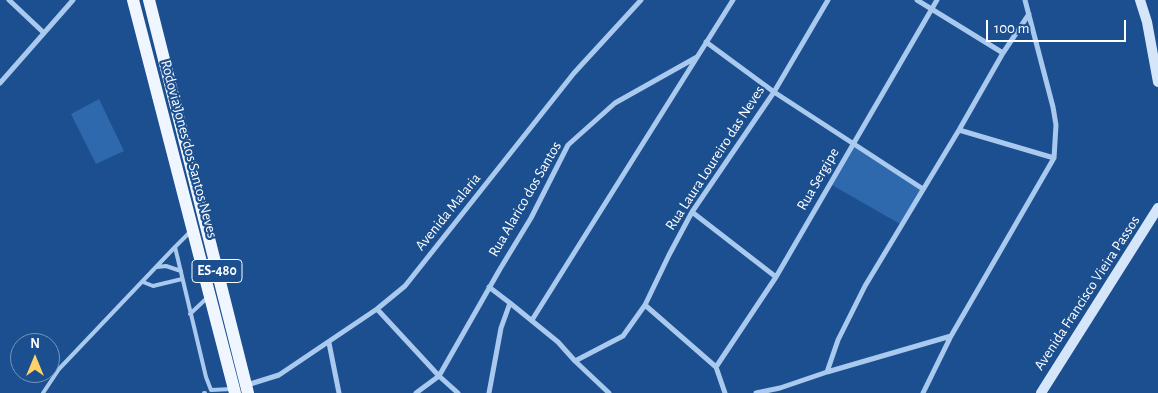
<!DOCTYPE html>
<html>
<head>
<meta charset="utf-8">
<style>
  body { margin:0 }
  #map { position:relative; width:1158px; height:393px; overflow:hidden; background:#1b4f8f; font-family:"Alegreya Sans",sans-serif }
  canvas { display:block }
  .north { position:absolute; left:10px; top:333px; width:50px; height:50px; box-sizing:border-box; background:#1b4f8f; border:1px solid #7695bc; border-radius:50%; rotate:0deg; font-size:14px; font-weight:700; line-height:20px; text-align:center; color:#fff }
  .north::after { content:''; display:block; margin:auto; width:18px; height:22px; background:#ffd166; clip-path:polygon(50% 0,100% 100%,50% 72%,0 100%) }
  .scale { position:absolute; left:986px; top:20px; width:140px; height:22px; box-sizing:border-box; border:2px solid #fff; border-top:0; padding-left:6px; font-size:15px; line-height:18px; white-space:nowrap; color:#fff; -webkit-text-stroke:4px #1b4f8f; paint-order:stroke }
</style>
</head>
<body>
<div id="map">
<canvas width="1158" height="393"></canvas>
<div class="north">N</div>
<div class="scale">100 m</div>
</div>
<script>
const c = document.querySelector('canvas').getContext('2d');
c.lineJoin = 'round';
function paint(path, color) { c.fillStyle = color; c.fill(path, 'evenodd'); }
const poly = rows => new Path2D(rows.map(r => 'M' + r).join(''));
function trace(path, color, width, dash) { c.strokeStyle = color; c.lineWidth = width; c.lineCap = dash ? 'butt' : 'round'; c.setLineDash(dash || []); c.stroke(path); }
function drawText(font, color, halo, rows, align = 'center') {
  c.font = font + ' "Alegreya Sans",sans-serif'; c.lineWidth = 4.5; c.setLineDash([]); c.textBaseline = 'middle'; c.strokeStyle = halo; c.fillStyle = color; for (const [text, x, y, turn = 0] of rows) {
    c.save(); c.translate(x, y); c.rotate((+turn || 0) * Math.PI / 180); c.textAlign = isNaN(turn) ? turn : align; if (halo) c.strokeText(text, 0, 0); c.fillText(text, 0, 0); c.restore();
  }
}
const green = poly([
  [99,99,124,151,96,164,71,114],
  [853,146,921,190,900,224,832,185]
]);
const lane = poly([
  [190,232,175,247,206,377,211,390,232,389],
  [157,267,166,266,181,271],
  [143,282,153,286,182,279],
  [190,314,207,298],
  [43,393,59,369,175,247],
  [204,393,205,393]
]);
const street = poly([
  [9,0,44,33],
  [917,0,1003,53],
  [706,42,774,92,923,189],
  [0,83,73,0],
  [959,130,1054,158],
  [692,212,776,277],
  [489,287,510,303,558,342,575,361,609,393],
  [645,305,716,367,725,393],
  [377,309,439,376,458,393],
  [532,320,733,0],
  [329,343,339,393],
  [575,361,623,336,645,305,669,255,692,212,774,92,828,0],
  [716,367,776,277,937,0],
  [827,372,838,340,865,286,959,130,1003,53,1029,14],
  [247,385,279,375,377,309,405,286,574,73,641,0],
  [416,393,439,376,500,269,531,218,568,145,615,103,697,57],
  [489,393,501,328,510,303],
  [756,393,780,388,827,372,951,336],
  [923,393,951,336,1054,158,1056,125,1053,107,1025,0]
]);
const secondary = poly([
  [1140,0,1147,22,1158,82],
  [1041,393,1158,208]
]);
const primary = poly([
  [133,0,235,393],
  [149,0,248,393]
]);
const shields = [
  [217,271,50]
];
const shieldNames = [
  ["ES-480",217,271]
];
const streetNames = [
  ["Rodovia Jones dos Santos Neves",189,149,75],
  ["Rua Laura Loureiro das Neves",715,158,-57],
  ["Rua Sergipe",818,179,-60],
  ["Rua Alarico dos Santos",525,199,-60],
  ["Avenida Malaria",448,212,-51],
  ["Avenida Francisco Vieira Passos",1087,293,-57]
];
paint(green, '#2e69ad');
trace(lane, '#a9c9ee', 4);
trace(street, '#a9c9ee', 5);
trace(secondary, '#d6e6fa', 10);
trace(primary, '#f0f6ff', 12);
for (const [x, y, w] of shields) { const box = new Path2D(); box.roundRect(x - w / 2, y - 11.5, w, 23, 4); c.fillStyle = '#1b4f8f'; c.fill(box); trace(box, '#fff', 1); }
drawText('bold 14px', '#fff', null, shieldNames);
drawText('15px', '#fff', '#1b4f8f', streetNames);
</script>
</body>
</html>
